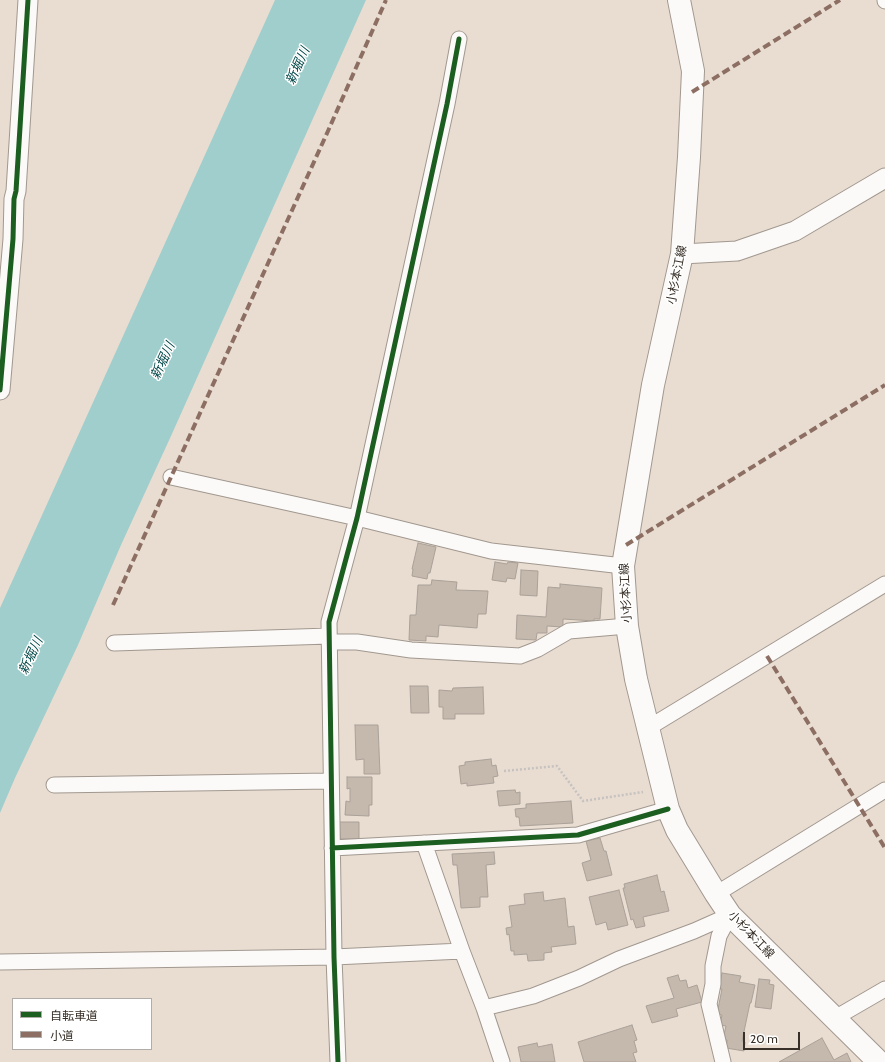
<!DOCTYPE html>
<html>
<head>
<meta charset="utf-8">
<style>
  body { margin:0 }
  #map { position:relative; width:885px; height:1062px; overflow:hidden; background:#e9ddd2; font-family:Cabin,"Noto Sans JP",sans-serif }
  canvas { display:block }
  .legend { position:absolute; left:12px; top:998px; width:140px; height:52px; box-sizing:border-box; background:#fff; border:1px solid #afaca9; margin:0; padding:5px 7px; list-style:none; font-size:12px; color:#383028 }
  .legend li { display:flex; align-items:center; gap:8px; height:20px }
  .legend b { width:20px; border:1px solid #afaca9 }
  .scale { position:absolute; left:743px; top:1032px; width:57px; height:18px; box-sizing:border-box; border:2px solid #383028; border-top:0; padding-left:5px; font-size:12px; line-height:14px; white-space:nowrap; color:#383028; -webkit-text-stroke:3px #fff; paint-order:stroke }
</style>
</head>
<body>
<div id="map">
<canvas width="885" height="1062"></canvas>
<ul class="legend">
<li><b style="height:5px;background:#1b5e20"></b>自転車道</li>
<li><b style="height:5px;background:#8d6e63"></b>小道</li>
</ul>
<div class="scale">20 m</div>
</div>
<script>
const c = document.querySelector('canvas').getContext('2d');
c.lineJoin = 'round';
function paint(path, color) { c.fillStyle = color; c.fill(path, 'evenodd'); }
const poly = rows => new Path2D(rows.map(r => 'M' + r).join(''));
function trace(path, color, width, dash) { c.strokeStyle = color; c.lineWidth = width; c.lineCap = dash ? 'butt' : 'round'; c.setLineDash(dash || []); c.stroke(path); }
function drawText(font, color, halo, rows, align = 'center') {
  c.font = font + ' Cabin,"Noto Sans JP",sans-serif'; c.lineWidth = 3; c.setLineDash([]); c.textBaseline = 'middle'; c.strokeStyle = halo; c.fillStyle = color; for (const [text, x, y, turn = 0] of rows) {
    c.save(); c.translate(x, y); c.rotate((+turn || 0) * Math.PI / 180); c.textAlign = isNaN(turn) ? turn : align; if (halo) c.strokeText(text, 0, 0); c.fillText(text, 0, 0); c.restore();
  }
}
const water = poly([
  [275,0,366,0,171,436,121,545,78,645,15,778,0,813,0,608]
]);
const building = poly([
  [418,543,436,547,430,573,428,573,427,579,412,576,413,569,412,569,418,543],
  [495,562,507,564,508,562,518,563,515,579,507,578,506,582,492,580,495,562],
  [521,570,538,571,537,596,520,595,521,570],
  [432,580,457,582,456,590,488,591,486,614,478,614,477,628,439,625,438,637,426,636,426,641,409,640,410,615,416,615,418,585,431,585,432,580],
  [560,584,602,588,600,619,594,619,594,621,563,619,563,627,547,626,547,633,537,633,536,640,516,639,517,615,546,617,548,587,560,588,560,584],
  [410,686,428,686,429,713,411,713,410,686],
  [483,687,484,714,455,714,455,719,443,719,443,707,439,707,439,690,452,691,453,688,483,687],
  [355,725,378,725,380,774,364,774,364,759,356,760,355,725],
  [491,759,492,766,496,765,498,776,493,777,494,783,467,786,467,783,461,784,459,766,465,765,465,762,491,759],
  [347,777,372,777,372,805,369,805,369,816,345,815,346,801,350,802,350,788,347,789,347,777],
  [515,790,516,793,520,792,520,804,499,806,497,791,515,790],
  [571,801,573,823,520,826,519,817,516,817,515,809,526,808,526,804,571,801],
  [339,822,359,822,359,839,340,839,339,822],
  [600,838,604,851,606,851,612,875,587,881,582,863,591,860,586,841,600,838],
  [494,852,495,864,486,865,488,897,480,897,480,907,461,908,457,865,453,865,452,854,494,852],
  [657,875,661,892,664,891,669,911,643,917,645,926,636,928,633,919,631,920,623,888,625,888,624,884,657,875],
  [619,890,628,925,608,930,606,922,596,925,589,897,619,890],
  [543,892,544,901,565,898,568,927,574,926,576,944,551,947,552,952,544,953,544,960,528,961,527,954,514,955,514,951,511,951,509,934,507,935,506,928,512,927,509,906,525,904,524,894,543,892],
  [722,973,741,976,739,982,755,985,751,1003,750,1003,742,1041,745,1042,744,1051,726,1048,727,1040,723,1039,726,1026,720,1025,722,1015,717,1014,722,989,719,989,722,973],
  [678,975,680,981,686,980,688,988,697,985,702,1002,676,1009,678,1016,652,1023,646,1006,674,998,667,978,678,975],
  [759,979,770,980,769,984,774,985,771,1009,755,1007,759,979],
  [632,1025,637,1040,634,1041,637,1052,633,1053,636,1062,584,1062,578,1042,632,1025],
  [822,1038,834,1060,847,1053,851,1062,779,1062,822,1038],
  [537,1043,538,1047,552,1044,555,1062,521,1062,518,1047,537,1043]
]);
const path = poly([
  [504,771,557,766,583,801,643,792]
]);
const minor = poly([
  [885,0,885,1],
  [171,477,357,518,491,551,623,566],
  [329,642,357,642,411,650,520,656,538,649,569,631,627,626],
  [114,643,329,636],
  [648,728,885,584],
  [54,785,331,781],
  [424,843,462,951,484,1008,502,1062],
  [332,848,578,835,668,809],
  [716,894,885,790],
  [0,962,334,957,462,951],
  [484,1008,533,996,579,978,619,959,694,931,730,915],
  [835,1018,885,989],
  [338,1062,334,957,329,622,357,518,447,104,459,39],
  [723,1062,709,1004,713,984,713,966,719,936,730,915]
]);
const tertiary = poly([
  [682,254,737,251,795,231,885,178],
  [0,390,13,239,14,199,16,191,28,0]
]);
const secondary = poly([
  [679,0,693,71,689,157,682,254,653,385,623,566,627,626,636,679,668,809,677,830,716,894,730,915,879,1062]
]);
const quiet = poly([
  [692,92,840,0],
  [626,545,885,385],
  [113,605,328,131,386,0],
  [767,656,885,848]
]);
const cycleway = poly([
  [0,390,13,239,14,199,16,191,28,0],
  [332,848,578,835,668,809],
  [338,1062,334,957,329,622,357,518,447,104,459,39]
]);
const streetNames = [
  ["小杉本江線",677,275,-79],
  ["小杉本江線",626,593,-93],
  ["小杉本江線",751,935,46]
];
const waterNames = [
  ["新堀川",298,66,-66],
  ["新堀川",163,361,-65],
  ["新堀川",31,656,-65]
];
paint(water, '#a0cecc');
paint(building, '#c5b8ac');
trace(building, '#aaa198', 1);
trace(minor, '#a1988f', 17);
trace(tertiary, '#a1988f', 21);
trace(secondary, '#a1988f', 24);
trace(path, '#c6c2bf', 2.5, [2, 2]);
trace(minor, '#fcfaf8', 15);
trace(tertiary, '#fcfaf8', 19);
trace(secondary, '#fcfaf8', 22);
trace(quiet, '#8d6e63', 4, [8, 4]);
trace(cycleway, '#1b5e20', 5);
drawText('12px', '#383028', '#fff', streetNames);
drawText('italic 13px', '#024748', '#fff', waterNames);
</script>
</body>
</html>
